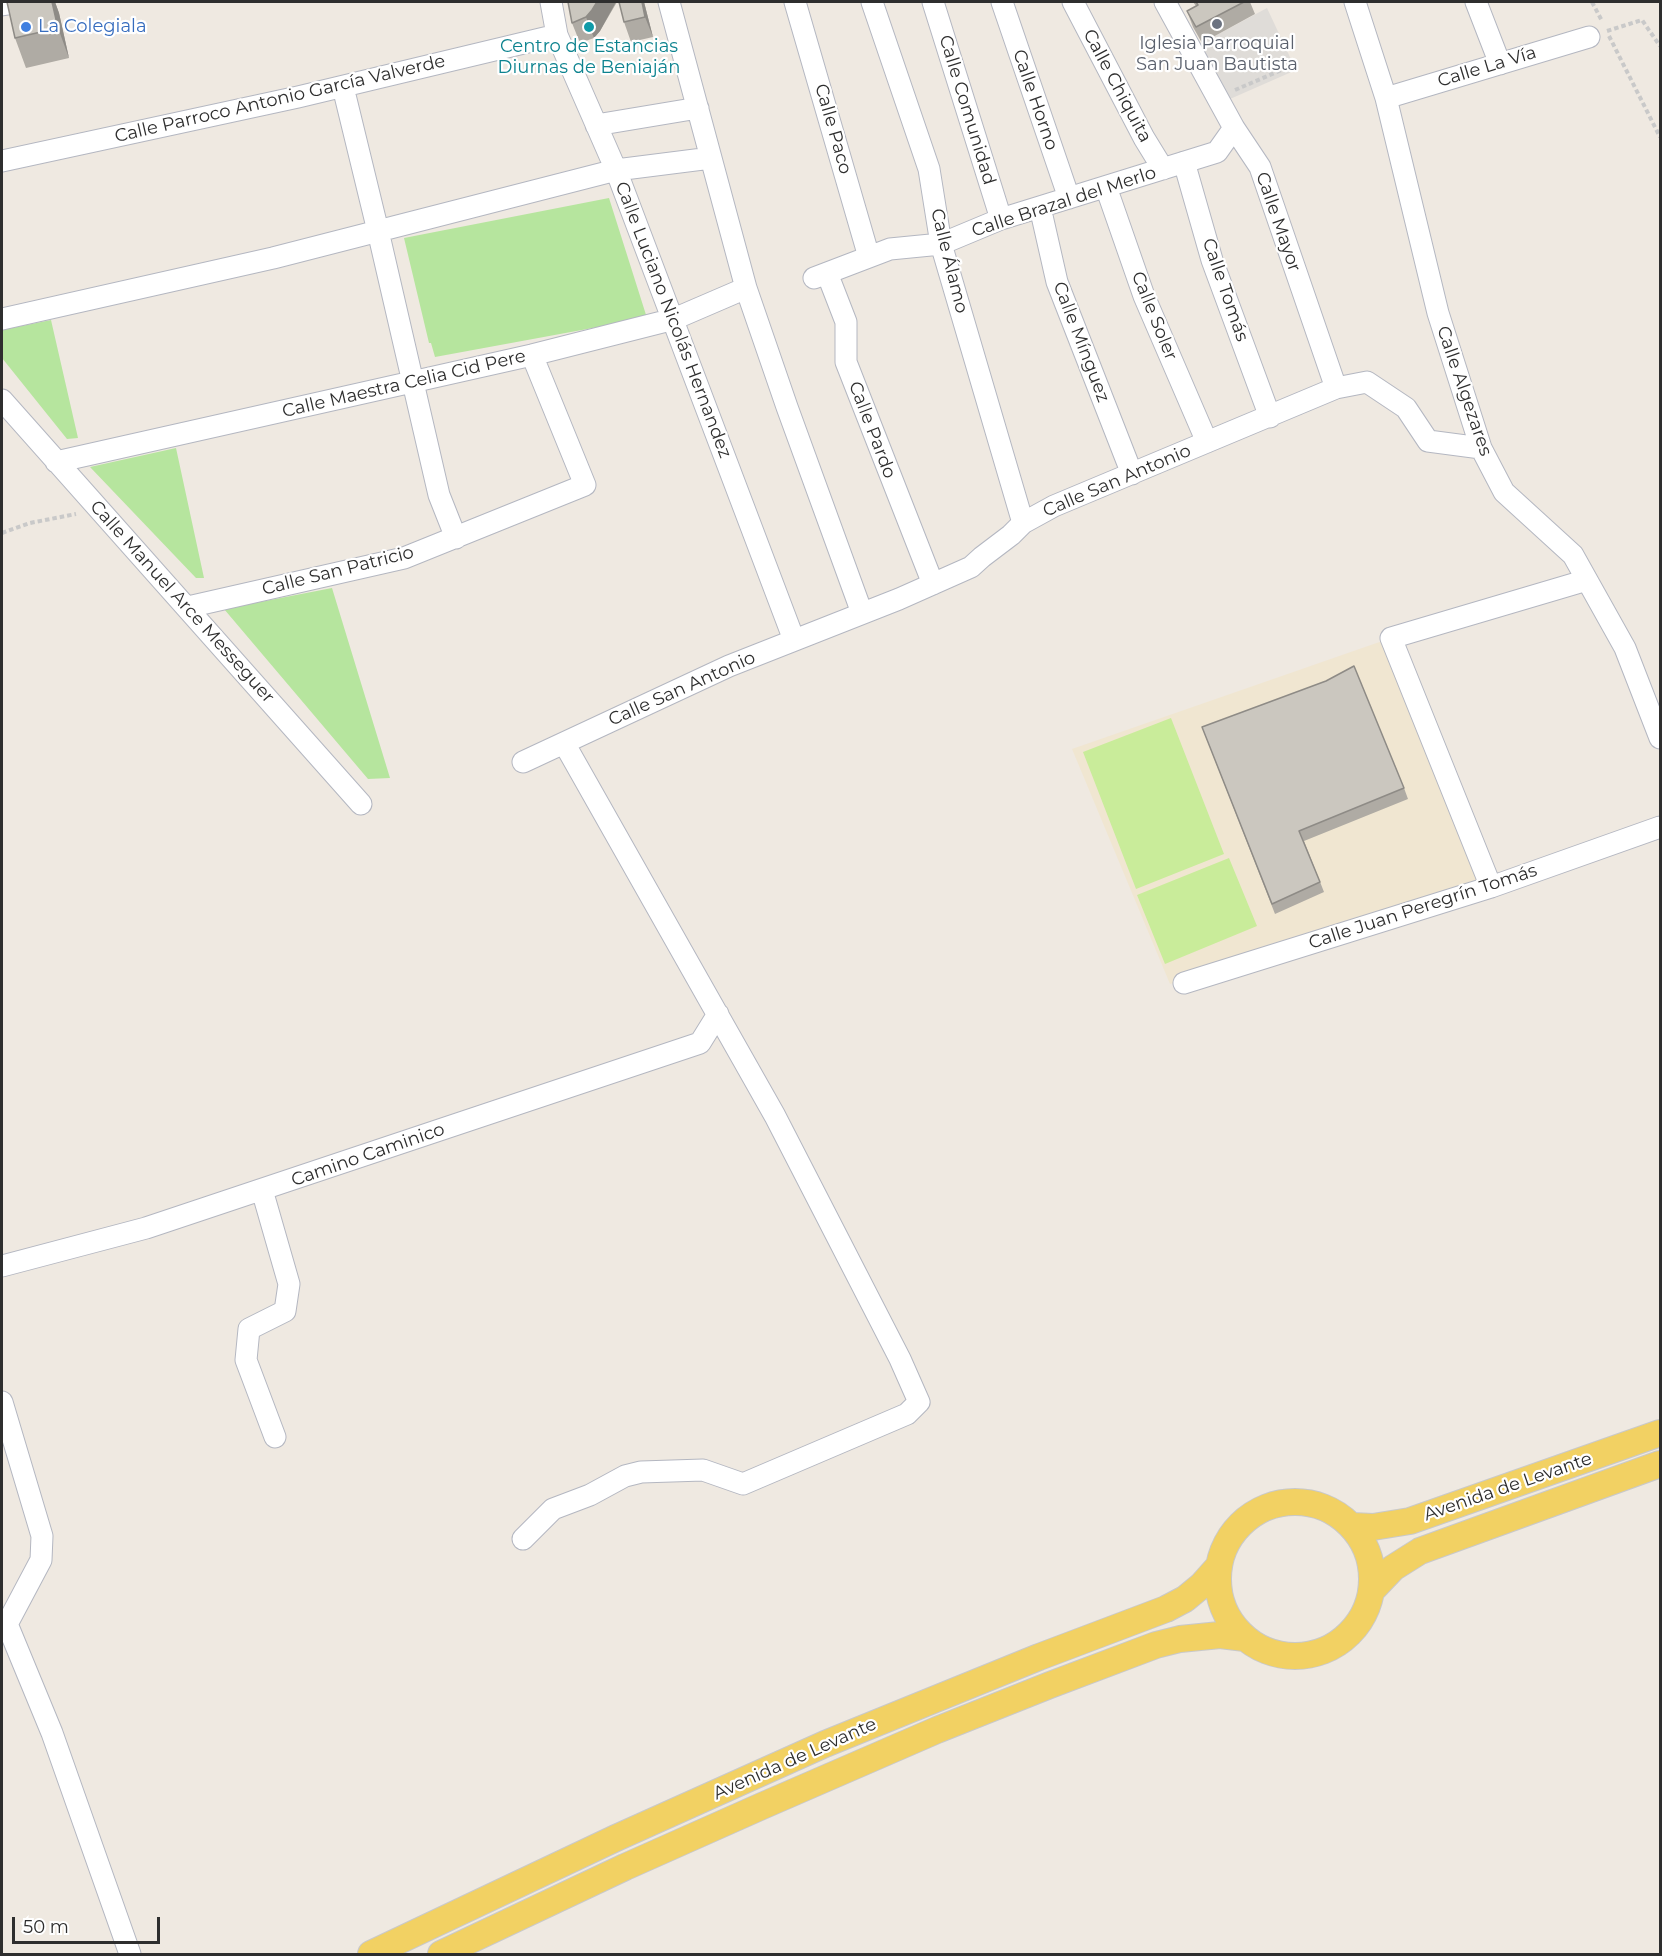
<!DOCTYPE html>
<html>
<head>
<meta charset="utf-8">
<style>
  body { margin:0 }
  #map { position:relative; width:1662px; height:1956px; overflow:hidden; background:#efe9e1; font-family:Montserrat,sans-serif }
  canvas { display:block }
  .frame { position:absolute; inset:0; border:3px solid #2e2e2e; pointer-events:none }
  .scale { position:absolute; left:12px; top:1917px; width:148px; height:27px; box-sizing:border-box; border:3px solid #2e2e2e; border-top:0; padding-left:8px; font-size:18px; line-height:21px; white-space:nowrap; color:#2e2e2e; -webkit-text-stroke:4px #fff; paint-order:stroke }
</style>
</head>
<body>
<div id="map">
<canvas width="1662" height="1956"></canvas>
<div class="frame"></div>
<div class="scale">50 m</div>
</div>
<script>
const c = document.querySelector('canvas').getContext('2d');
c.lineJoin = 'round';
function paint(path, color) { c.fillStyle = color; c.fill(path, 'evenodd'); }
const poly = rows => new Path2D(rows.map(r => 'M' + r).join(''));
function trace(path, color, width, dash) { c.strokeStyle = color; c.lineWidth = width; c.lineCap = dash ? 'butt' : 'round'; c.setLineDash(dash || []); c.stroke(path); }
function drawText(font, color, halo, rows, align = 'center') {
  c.font = font + ' Montserrat,sans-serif'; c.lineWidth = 4.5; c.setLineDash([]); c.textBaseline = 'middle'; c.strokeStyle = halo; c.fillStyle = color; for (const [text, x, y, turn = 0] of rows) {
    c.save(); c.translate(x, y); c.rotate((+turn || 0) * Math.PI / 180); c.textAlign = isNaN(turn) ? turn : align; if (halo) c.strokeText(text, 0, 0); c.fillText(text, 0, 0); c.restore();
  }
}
const education = poly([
  [1391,638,1491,887,1170,984,1072,749]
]);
const green = poly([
  [609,198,647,318,435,357,431,343,429,343,404,238],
  [51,320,78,438,67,439,2,358,2,330],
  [176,448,204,578,196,578,90,467],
  [332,588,390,778,368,779,224,609]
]);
const pitch = poly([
  [1171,718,1224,854,1136,889,1083,752],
  [1229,858,1257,926,1165,964,1137,895]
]);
const plaza = poly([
  [1267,8,1296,70,1230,99,1200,44]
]);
const path = poly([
  [1592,2,1602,21],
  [1607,31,1642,20,1660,46],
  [1609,36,1660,137],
  [1235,90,1293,65],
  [2,533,30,523,76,514]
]);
const minor = poly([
  [551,2,557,35,616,170,794,640],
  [669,2,746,288,787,407,862,613],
  [795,2,869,257],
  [872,2,929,169,941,244,1023,523],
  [933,2,1001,219],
  [1002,2,1069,198],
  [1073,2,1144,138,1163,169],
  [1165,2,1234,128,1260,167,1336,388],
  [1355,2,1386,98,1438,313,1481,448,1504,492,1573,555,1625,648,1660,738],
  [1476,2,1500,64],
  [2,5,21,2],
  [343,87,378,231,439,495,456,538],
  [1386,98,1589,37],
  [596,125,698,108],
  [2,161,298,97,557,35],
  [1184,162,1212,260,1270,417],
  [1106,187,1144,296,1207,442],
  [1040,207,1057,282,1132,474],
  [827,273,846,322,846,362,933,584],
  [814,278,890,249,941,244,1001,219,1217,152,1234,128],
  [2,319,273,258,616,170,711,158],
  [2,400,361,804],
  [56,462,532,355,674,319,746,288],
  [188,607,404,558,585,485,532,355],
  [523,762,729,666,899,599,971,567,982,557,1011,535,1023,523,1054,506,1336,388,1367,382,1406,408,1428,441,1481,448],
  [1491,887,1391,638,1587,580],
  [1184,983,1491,887,1660,827],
  [262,1190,289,1284,285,1311,249,1329,246,1360,275,1437],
  [2,1266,146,1228,700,1043,718,1014],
  [2,1402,42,1536,41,1560,7,1624,52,1733,130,1954],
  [523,1539,553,1509,590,1495,625,1476,641,1472,703,1470,743,1484,907,1414,919,1402,900,1359,775,1116,564,743]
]);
const major = poly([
  '1218 1579a77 77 0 1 1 154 0a77 77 0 1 1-154 0Z',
  [1352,1526,1373,1527,1410,1521,1660,1433],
  [1371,1591,1393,1568,1420,1551,1660,1464],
  [371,1954,616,1838,825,1744,1039,1657,1166,1609,1185,1599,1202,1585,1218,1567],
  [441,1954,625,1867,762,1806,937,1730,1050,1685,1156,1645,1180,1639,1220,1635,1245,1638]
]);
const wall = poly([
  [7,2,55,2,59,13,69,58,26,68,15,38],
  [568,2,617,2,600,31,594,38,580,43,572,23],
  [644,2,653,37,631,42,624,22],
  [1193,2,1250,2,1255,14,1202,43,1193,27,1187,11,1196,6],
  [1202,727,1404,788,1408,799,1304,841,1324,892,1275,914]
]);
const shadedWall = poly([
  [52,2,55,2,59,13,69,58,58,28],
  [597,2,616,2,600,31,594,38,586,17],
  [642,2,644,2,653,37,645,17]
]);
const building = poly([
  [7,2,52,2,58,28,15,38,7,2],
  [568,2,597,2,592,10,586,17,572,23,568,2],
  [619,2,642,2,645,17,624,22,619,2],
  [1196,2,1244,2,1196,27,1187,11,1198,5,1196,2],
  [1354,666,1404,788,1299,831,1320,882,1272,904,1202,727,1326,681,1354,666]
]);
const markers = [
  [1217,24,6,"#6b7280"],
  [26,27,6,"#3f7fe0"],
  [589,27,6,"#0f9aa8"]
];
const shopNames = [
  ["La Colegiala",38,27]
];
const worshipNames = [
  ["Iglesia Parroquial",1217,44],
  ["San Juan Bautista",1217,65]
];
const cultureNames = [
  ["Centro de Estancias",589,47],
  ["Diurnas de Beniaján",589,68]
];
const streetNames = [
  ["Calle La Vía",1487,67,-17],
  ["Calle Chiquita",1117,86,62],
  ["Calle Parroco Antonio García Valverde",280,99,-13],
  ["Calle Horno",1035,100,71],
  ["Calle Comunidad",967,110,73],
  ["Calle Paco",833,129,74],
  ["Calle Brazal del Merlo",1064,202,-18],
  ["Calle Mayor",1278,222,71],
  ["Calle Álamo",949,261,76],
  ["Calle Tomás",1225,290,71],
  ["Calle Soler",1154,316,68],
  ["Calle Luciano Nicolás Hernandez",673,320,69],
  ["Calle Mínguez",1081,342,69],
  ["Calle Maestra Celia Cid Pere",404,384,-13],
  ["Calle Algezares",1464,391,71],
  ["Calle Pardo",872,430,69],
  ["Calle San Antonio",1117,481,-23],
  ["Calle San Patricio",338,571,-14],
  ["Calle Manuel Arce Messeguer",182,602,48],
  ["Calle San Antonio",682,689,-24],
  ["Calle Juan Peregrín Tomás",1423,907,-18],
  ["Camino Caminico",368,1155,-19],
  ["Avenida de Levante",1508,1487,-19],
  ["Avenida de Levante",795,1759,-24]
];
paint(education, '#f0e6d1');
paint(green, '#b6e59e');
paint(pitch, '#c9ec9a');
paint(plaza, '#dfdcd8');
trace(minor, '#b4b7c1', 23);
trace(major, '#c9c9c9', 28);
trace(path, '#c9c9c9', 4, [4.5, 3]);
trace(minor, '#fff', 21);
trace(major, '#f2d163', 26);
paint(wall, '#afaba4');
paint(shadedWall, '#8e8b86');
paint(building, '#cbc7bf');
trace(building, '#8e8b86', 1.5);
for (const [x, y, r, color] of markers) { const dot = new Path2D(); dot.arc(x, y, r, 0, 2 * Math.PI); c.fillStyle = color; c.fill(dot); trace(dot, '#fff', 2); }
drawText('18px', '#366cbe', '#fff', shopNames, 'left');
drawText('18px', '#5b616d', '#fff', worshipNames);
drawText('18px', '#0d838f', '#fff', cultureNames);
drawText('18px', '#2e2e2e', '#fff', streetNames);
</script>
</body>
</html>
